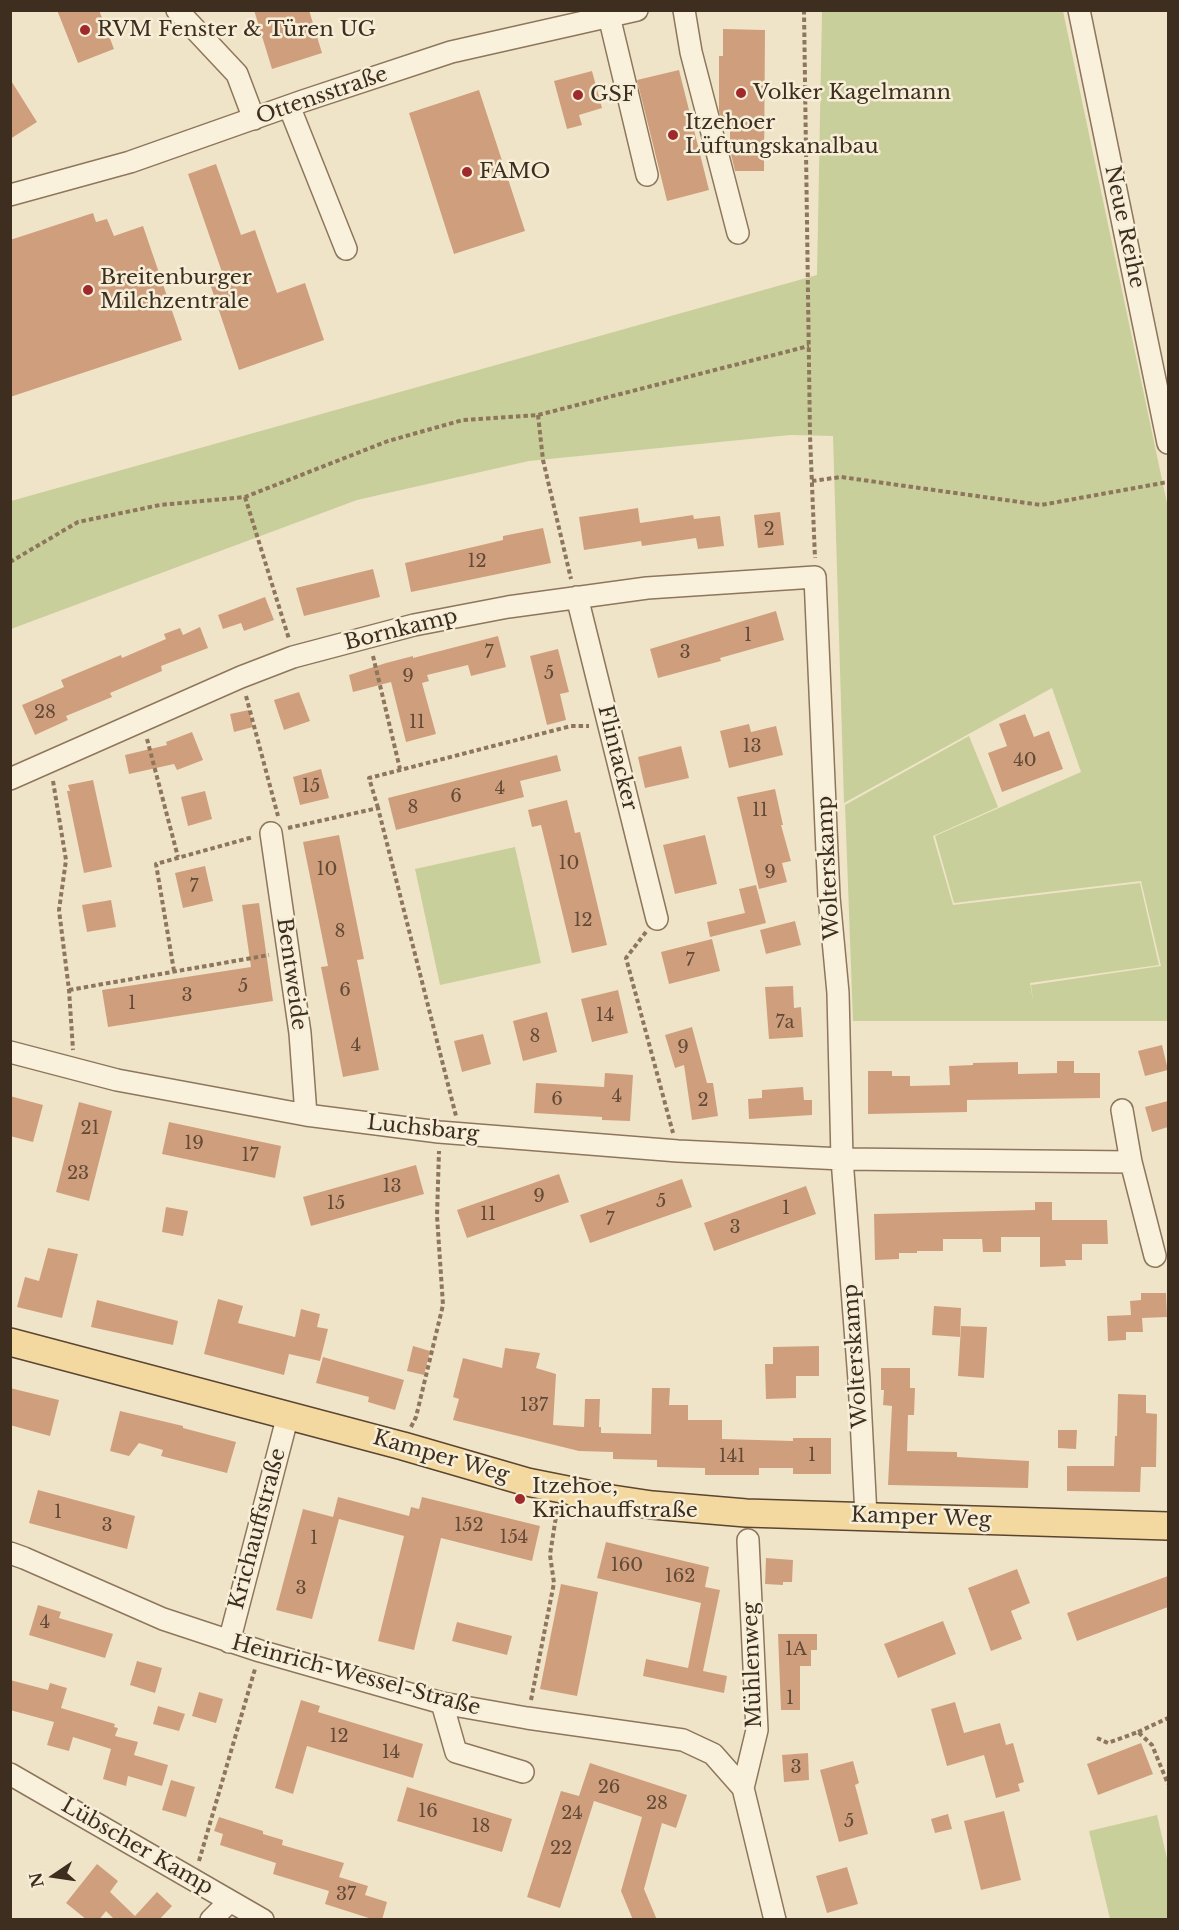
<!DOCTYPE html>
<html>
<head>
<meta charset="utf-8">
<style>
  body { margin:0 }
  #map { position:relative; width:1179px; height:1930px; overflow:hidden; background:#f0e4c8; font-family:"Libre Baskerville",serif }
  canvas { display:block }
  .frame { position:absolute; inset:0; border:12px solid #3d2e20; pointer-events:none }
  .north { position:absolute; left:24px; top:1846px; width:60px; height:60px; -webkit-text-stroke:4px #f7eed8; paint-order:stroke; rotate:257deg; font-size:16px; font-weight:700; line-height:24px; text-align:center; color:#3d2e20 }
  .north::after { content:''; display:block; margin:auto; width:21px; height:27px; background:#3d2e20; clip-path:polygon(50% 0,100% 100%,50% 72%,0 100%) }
</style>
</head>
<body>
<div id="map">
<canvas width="1179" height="1930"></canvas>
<div class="frame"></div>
<div class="north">N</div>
</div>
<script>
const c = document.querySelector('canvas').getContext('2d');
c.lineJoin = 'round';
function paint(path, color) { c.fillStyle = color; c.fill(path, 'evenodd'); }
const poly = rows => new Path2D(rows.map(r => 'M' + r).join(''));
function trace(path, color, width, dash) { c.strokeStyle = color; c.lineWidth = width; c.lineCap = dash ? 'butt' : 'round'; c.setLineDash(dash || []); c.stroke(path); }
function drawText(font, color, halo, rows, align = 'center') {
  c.font = font + ' "Libre Baskerville",serif'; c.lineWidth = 5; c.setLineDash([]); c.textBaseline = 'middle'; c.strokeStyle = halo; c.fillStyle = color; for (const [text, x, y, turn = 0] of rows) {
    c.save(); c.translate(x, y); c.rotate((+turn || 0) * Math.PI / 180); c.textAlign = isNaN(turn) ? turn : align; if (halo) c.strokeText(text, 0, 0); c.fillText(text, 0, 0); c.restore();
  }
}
const green = poly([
  [822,11,1063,11,1168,508,1168,1021,853,1021,845,805,969,736,998,807,933,836,953,905,1140,883,1159,965,1030,983,1033,1000,1031,985,1161,966,1141,881,954,903,935,836,1081,772,1052,688,844,803,833,436,790,435,529,461,357,500,11,629,11,501,817,275],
  [515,847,541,963,440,985,415,869],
  [1157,1815,1168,1863,1168,1919,1110,1919,1089,1831]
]);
const building = poly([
  [57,10,99,10,114,49,78,63],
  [254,10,309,10,322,53,272,69],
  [723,29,765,30,764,171,735,171,730,150,730,128,724,128,719,111,719,56,723,56],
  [679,70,709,190,667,201,637,80],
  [592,71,602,108,579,115,582,125,567,129,554,81],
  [10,79,37,122,10,139],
  [479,90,525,231,454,254,409,113],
  [216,164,241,235,255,230,277,293,305,283,324,340,239,370,209,281,223,275,188,174],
  [93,213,96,222,107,219,114,236,143,226,182,340,10,397,10,240],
  [638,508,640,523,693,515,694,519,720,516,724,546,698,549,696,538,642,546,641,541,584,550,579,517],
  [780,512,784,545,758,548,754,515],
  [543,528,551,563,411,592,405,563,503,540,503,536],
  [373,569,380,597,304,616,296,588],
  [265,597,274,620,244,631,241,623,223,629,218,615],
  [776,611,784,640,720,658,721,661,658,678,650,649],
  [200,627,208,648,161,666,162,671,110,693,112,697,66,716,68,720,35,735,22,705,64,687,61,680,121,655,122,658,166,639,164,634,180,628,183,635],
  [498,636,506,667,471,676,468,665,427,675,429,681,422,683,436,734,406,742,391,682,353,692,349,675,386,663,413,656,413,658],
  [558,649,569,692,560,694,566,720,547,725,530,656],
  [299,692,310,721,284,730,274,700],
  [249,710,253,727,234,732,230,714],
  [1025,714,1034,737,1049,731,1063,769,1002,792,988,753,1007,746,999,724],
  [749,724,751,732,776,726,783,755,729,768,720,731],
  [192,732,203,760,177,770,174,764,129,774,125,755,167,745,166,742],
  [681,746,689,778,645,788,638,757],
  [557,755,561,771,520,781,524,797,396,830,388,798],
  [321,769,329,798,300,805,293,777],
  [93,780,112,867,84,873,67,791,70,791,68,785],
  [775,789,783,825,781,825,791,861,782,863,787,882,759,889,737,797],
  [205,791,212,819,188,826,181,797],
  [567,800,575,833,580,832,607,945,572,953,541,825,532,827,528,810],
  [339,835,364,959,357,960,379,1070,343,1077,321,967,328,966,303,842],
  [705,835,717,884,675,894,663,845],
  [205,866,213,901,183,908,175,873],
  [756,885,766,923,710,937,707,922,745,913,739,889],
  [111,900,116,927,87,932,82,905],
  [259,903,273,1001,108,1027,102,990,251,967,242,905],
  [795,921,801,945,766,954,760,930],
  [712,939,720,971,669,984,661,952],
  [793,986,794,1008,801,1007,803,1037,769,1039,765,987],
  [618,990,628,1033,592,1042,581,999],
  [547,1012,557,1052,523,1061,513,1021],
  [692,1027,707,1083,713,1083,718,1116,692,1120,684,1065,675,1068,665,1035],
  [483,1034,491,1064,462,1072,454,1041],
  [1162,1045,1168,1070,1145,1076,1138,1051],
  [1057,1061,1074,1061,1074,1073,1100,1073,1100,1098,967,1100,967,1112,868,1114,868,1071,892,1071,892,1076,910,1076,910,1086,950,1085,949,1066,973,1065,973,1063,1018,1062,1018,1074,1057,1073],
  [605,1073,633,1075,630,1121,602,1120,602,1117,534,1113,536,1083,604,1087],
  [803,1087,804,1100,812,1100,812,1115,749,1119,748,1099,762,1098,762,1090],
  [10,1096,43,1105,33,1142,10,1136],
  [1168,1101,1168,1127,1152,1132,1145,1107],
  [79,1102,112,1111,89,1201,56,1192],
  [169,1122,281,1146,275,1178,162,1154],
  [416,1165,424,1194,311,1226,303,1197],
  [559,1174,569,1202,467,1238,457,1210],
  [682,1179,692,1207,590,1243,580,1215],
  [806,1186,816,1214,714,1251,704,1223],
  [1035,1202,1052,1202,1052,1220,1107,1220,1108,1244,1082,1244,1082,1260,1065,1260,1066,1266,1040,1267,1040,1237,1001,1237,1001,1252,983,1252,982,1239,943,1239,943,1251,917,1251,917,1253,899,1253,899,1259,875,1260,874,1214,1035,1210],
  [166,1207,188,1211,183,1236,162,1232],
  [48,1248,78,1254,62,1318,17,1307,25,1277,39,1281],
  [1141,1293,1166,1293,1167,1317,1142,1318,1143,1332,1126,1332,1126,1340,1108,1341,1107,1316,1131,1315,1130,1301,1141,1300],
  [218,1299,243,1306,238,1323,295,1337,301,1309,320,1314,317,1327,328,1329,320,1361,289,1354,284,1375,204,1354],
  [97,1300,178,1321,173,1345,91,1327],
  [934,1306,961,1308,960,1337,932,1335],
  [961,1326,987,1327,984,1378,958,1376],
  [413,1346,430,1351,424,1375,407,1371],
  [819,1346,819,1376,796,1376,796,1398,766,1399,765,1364,773,1364,773,1347],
  [505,1348,540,1353,536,1368,556,1374,553,1425,584,1427,585,1399,600,1399,599,1427,601,1427,601,1433,651,1434,652,1388,670,1388,669,1405,688,1405,688,1420,722,1420,722,1439,793,1441,793,1438,831,1438,831,1474,793,1474,793,1468,759,1468,759,1475,705,1475,705,1468,657,1467,657,1460,613,1459,613,1452,579,1451,453,1420,459,1399,453,1397,463,1358,502,1368],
  [323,1357,404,1380,395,1410,368,1402,369,1397,316,1383],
  [881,1368,910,1368,910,1388,915,1388,914,1415,908,1415,907,1451,957,1452,957,1457,1029,1461,1028,1488,888,1485,892,1406,883,1405,884,1390,881,1390],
  [10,1388,59,1400,50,1436,10,1425],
  [1118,1394,1146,1395,1146,1413,1157,1414,1156,1467,1141,1467,1140,1492,1067,1491,1067,1466,1114,1466,1115,1436,1117,1436],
  [120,1411,183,1426,183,1428,236,1442,227,1473,161,1456,163,1450,139,1443,129,1456,110,1451],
  [1058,1430,1077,1430,1076,1449,1058,1448],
  [38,1490,135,1516,127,1549,29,1523],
  [338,1497,409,1516,411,1507,419,1509,422,1497,540,1526,532,1561,441,1538,414,1650,378,1641,404,1536,339,1519,312,1619,276,1610,303,1509,333,1517],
  [606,1542,709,1567,705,1587,720,1590,703,1671,727,1676,724,1693,643,1676,646,1659,688,1668,701,1603,597,1578],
  [766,1558,793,1560,792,1582,783,1582,783,1585,765,1584],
  [1017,1569,1030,1603,1011,1611,1022,1639,991,1651,968,1588],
  [1168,1576,1168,1607,1077,1641,1067,1613],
  [561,1584,598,1592,577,1696,540,1689],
  [38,1605,61,1612,59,1618,113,1634,105,1658,29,1635],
  [943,1621,956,1654,898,1678,884,1644],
  [457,1622,512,1636,507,1655,452,1641],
  [778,1634,817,1634,817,1650,811,1650,811,1666,800,1666,800,1710,781,1710],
  [137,1661,162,1668,155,1693,130,1685],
  [10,1680,48,1690,50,1683,67,1688,61,1708,115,1724,114,1727,118,1728,115,1736,138,1742,134,1755,168,1765,162,1786,128,1776,126,1786,103,1779,111,1749,73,1737,69,1751,47,1745,54,1722,10,1710],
  [199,1692,223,1699,216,1723,192,1716],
  [301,1700,320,1706,318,1712,423,1744,413,1778,307,1746,293,1794,275,1788],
  [955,1702,964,1733,1000,1723,1006,1745,1013,1743,1024,1782,1018,1784,1020,1791,996,1798,984,1755,947,1766,931,1709],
  [158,1706,185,1714,179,1731,153,1724],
  [1141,1743,1153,1774,1098,1795,1087,1764],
  [808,1753,809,1780,784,1782,782,1755],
  [853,1761,859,1783,855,1785,868,1834,839,1842,820,1770],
  [590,1763,687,1795,676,1828,662,1823,644,1889,657,1920,633,1920,621,1891,642,1817,594,1801,560,1908,527,1897,561,1791,579,1796],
  [171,1780,195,1787,186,1817,162,1810],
  [407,1787,512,1819,502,1852,397,1821],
  [1004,1811,1021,1880,981,1890,964,1821],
  [948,1814,952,1829,935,1833,931,1819],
  [219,1817,263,1831,263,1834,283,1840,282,1845,344,1863,339,1877,368,1886,365,1895,387,1902,382,1920,375,1920,325,1904,329,1891,273,1874,276,1863,220,1845,223,1834,214,1831],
  [97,1864,118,1881,110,1892,135,1916,157,1892,172,1906,159,1920,115,1920,106,1911,99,1920,87,1920,66,1903],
  [847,1867,858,1904,827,1913,816,1876]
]);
const path = poly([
  [804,10,810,436,815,558],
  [538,415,543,460,571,579],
  [812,481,841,477,1041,505,1168,482],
  [245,497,289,639],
  [10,562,78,522,160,505,245,497,388,441,463,420,538,415,809,346],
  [373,656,400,769],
  [246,696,278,816],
  [147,739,178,857],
  [53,781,66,860,59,910,69,990,73,1050],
  [378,808,369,778,571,726,589,726],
  [288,828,378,808,456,1116],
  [646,932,626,958,673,1133],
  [174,971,156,864,253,837],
  [69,990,269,955],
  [411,1427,416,1417,443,1305,437,1216,439,1151],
  [531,1700,554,1583,550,1555,557,1510],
  [1138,1732,1168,1718],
  [1097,1738,1108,1743,1138,1732,1152,1745,1168,1784],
  [199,1861,255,1669]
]);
const minor = poly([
  [177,10,237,74,254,119],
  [684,10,691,52,738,233],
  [1079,10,1168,443],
  [609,16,647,175],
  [289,106,346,249],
  [10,195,130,162,303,101,451,52,637,10],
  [577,597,657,919],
  [10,779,241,677,293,657,414,625,508,607,647,588,815,577,829,897,838,993,842,1159,859,1380,866,1516],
  [271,833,300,1033,306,1115],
  [10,1052,117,1080,306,1115,439,1132,678,1151,842,1159,1131,1162,1155,1256],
  [1122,1110,1131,1162],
  [10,1553,24,1558,163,1619,260,1651,442,1703,527,1718,683,1740,713,1754,743,1788,775,1920],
  [229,1642,288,1415],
  [442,1703,456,1752,523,1772],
  [10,1774,263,1920],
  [743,1788,757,1730,748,1540],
  [211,1920,230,1901]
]);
const major = poly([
  [10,1342,403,1446,527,1482,612,1499,652,1505,746,1513,1168,1526]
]);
const markers = [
  [85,30,6,"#9e2a2b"],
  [741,93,6,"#9e2a2b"],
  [578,95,6,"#9e2a2b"],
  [673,135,6,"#9e2a2b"],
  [467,172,6,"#9e2a2b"],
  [88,290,6,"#9e2a2b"],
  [520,1499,6,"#9e2a2b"]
];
const numberNames = [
  ["2",769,530],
  ["12",477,562],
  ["1",748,636],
  ["7",489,653],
  ["3",685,653],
  ["5",549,674],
  ["9",408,677],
  ["28",45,713],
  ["11",417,723],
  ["13",752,747],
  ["40",1025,761],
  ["15",311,787],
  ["4",500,789],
  ["6",456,797],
  ["8",413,808],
  ["11",760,811],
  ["10",569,864],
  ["10",327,870],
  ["9",770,873],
  ["7",194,887],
  ["12",583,921],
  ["8",340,932],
  ["7",690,961],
  ["5",243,987],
  ["6",345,991],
  ["3",187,996],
  ["1",132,1004],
  ["14",605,1016],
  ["7a",785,1023],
  ["8",535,1037],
  ["4",356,1046],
  ["9",683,1048],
  ["4",617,1097],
  ["6",557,1100],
  ["2",703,1101],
  ["21",90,1129],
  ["19",194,1144],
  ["17",250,1156],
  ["23",78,1174],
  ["13",392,1187],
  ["9",539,1197],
  ["5",661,1202],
  ["15",336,1204],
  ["1",786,1209],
  ["11",488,1215],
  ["7",610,1220],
  ["3",735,1228],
  ["137",534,1406],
  ["1",812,1456],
  ["141",732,1457],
  ["1",58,1513],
  ["3",107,1526],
  ["152",469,1526],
  ["154",514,1538],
  ["1",314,1539],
  ["160",627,1566],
  ["162",680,1577],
  ["3",301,1589],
  ["4",45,1623],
  ["1A",796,1650],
  ["1",790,1699],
  ["12",339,1737],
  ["14",391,1753],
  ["3",796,1768],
  ["26",609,1788],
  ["28",657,1804],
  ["16",428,1812],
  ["24",572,1814],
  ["5",849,1822],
  ["18",481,1827],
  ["22",561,1849],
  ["37",346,1895]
];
const poiNames = [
  ["RVM Fenster & Türen UG",97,30],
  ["Volker Kagelmann",753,93],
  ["GSF",590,95],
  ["Itzehoer",685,123],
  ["Lüftungskanalbau",685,147],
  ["FAMO",479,172],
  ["Breitenburger",100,278],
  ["Milchzentrale",100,302],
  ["Itzehoe,",532,1487],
  ["Krichauffstraße",532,1511]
];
const streetNames = [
  ["Ottensstraße",322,96,-19],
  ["Neue Reihe",1124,227,78],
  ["Bornkamp",401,630,-14],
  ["Flintacker",617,758,76],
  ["Wolterskamp",829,868,-93],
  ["Bentweide",291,974,82],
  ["Luchsbarg",423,1129,6],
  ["Wolterskamp",856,1356,-94],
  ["Kamper Weg",441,1457,16],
  ["Kamper Weg",921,1518,2],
  ["Krichauffstraße",258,1529,-75],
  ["Mühlenweg",753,1665,-92],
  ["Heinrich-Wessel-Straße",356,1676,15],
  ["Lübscher Kamp",137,1847,30]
];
paint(green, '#c9cf9b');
paint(building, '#cf9f7d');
trace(minor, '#8d765c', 24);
trace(major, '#5b4430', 30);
trace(path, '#8d765c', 4, [4.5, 3]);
trace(minor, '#faf1dc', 21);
trace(major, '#f3d9a0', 27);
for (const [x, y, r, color] of markers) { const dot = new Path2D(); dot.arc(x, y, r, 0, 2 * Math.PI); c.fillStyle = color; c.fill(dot); trace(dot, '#f7eed8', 2); }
drawText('18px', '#624a37', null, numberNames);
drawText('21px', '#3d2e20', '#f7eed8', poiNames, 'left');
drawText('21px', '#3d2e20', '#f7eed8', streetNames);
</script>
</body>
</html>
